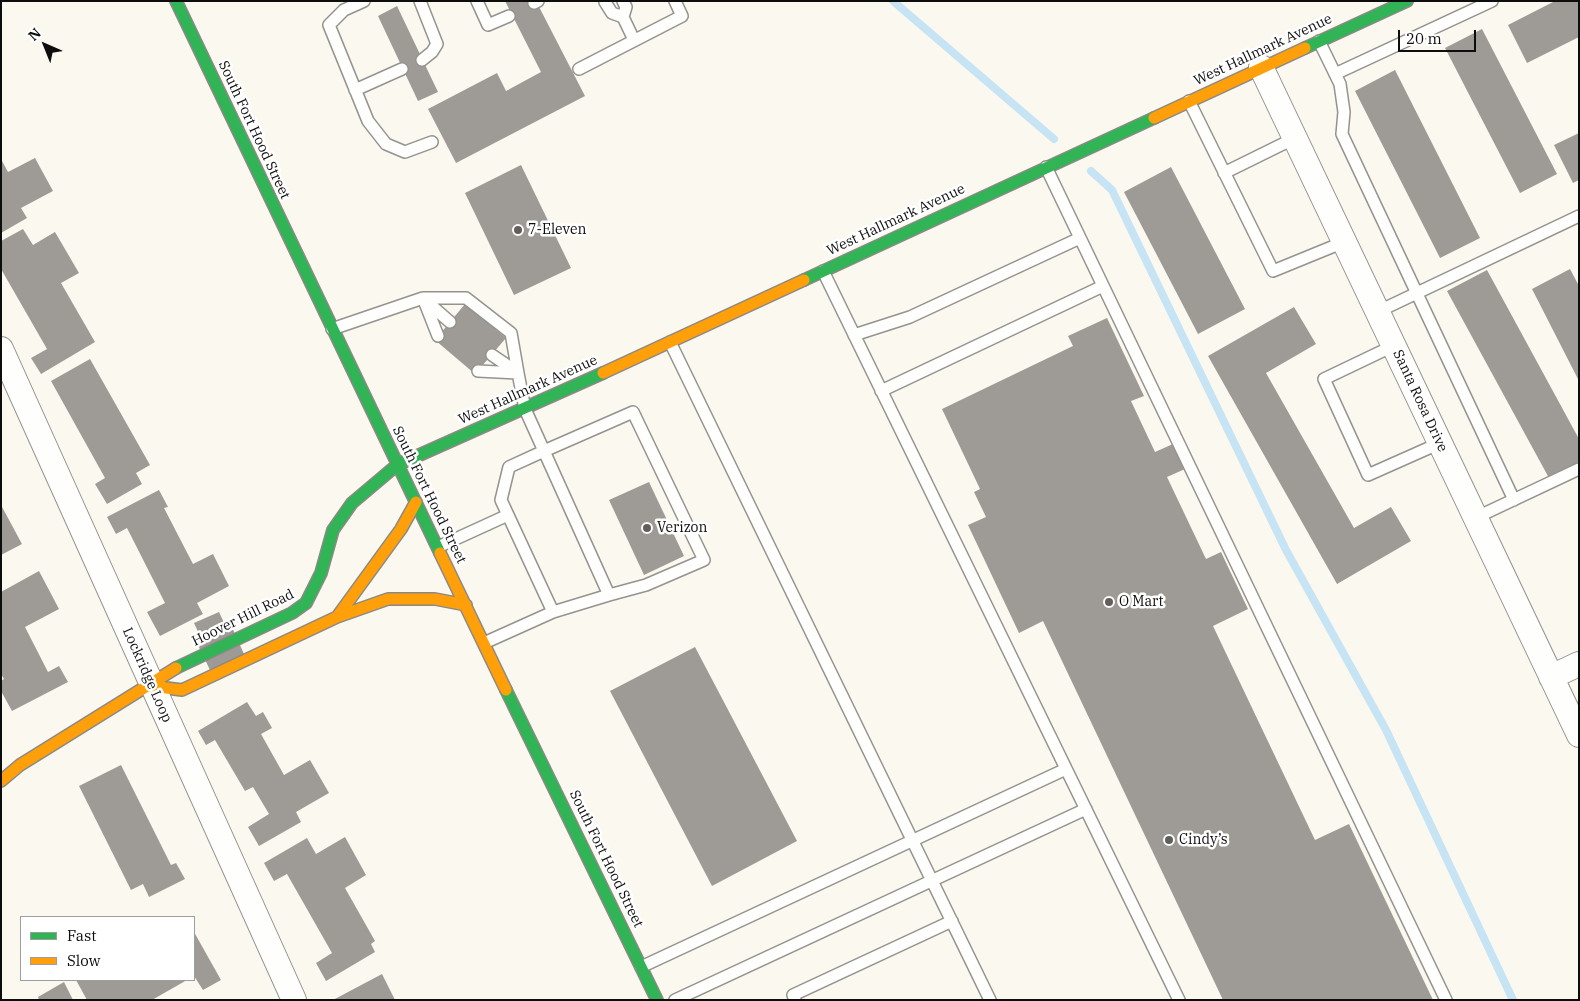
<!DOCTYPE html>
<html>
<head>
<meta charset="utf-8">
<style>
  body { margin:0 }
  #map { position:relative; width:1580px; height:1001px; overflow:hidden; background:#fbf8f0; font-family:"IBM Plex Serif",serif }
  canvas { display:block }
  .frame { position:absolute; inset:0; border:2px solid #0d0d0d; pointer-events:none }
  .legend { position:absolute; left:20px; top:916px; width:175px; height:65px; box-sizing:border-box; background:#fff; border:1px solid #9e9e9e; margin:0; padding:6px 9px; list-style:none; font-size:15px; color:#0d0d0d }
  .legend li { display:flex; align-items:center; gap:10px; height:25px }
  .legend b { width:25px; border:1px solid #9e9e9e }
  .north { position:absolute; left:20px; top:20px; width:50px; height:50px; -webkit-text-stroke:4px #fff; paint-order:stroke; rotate:316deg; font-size:14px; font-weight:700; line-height:20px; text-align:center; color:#0d0d0d }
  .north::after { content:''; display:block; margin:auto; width:18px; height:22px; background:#0d0d0d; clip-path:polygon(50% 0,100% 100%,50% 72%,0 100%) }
  .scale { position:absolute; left:1398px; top:30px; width:78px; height:22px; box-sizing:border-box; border:2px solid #0d0d0d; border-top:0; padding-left:6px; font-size:15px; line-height:18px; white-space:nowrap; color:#0d0d0d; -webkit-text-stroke:4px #fff; paint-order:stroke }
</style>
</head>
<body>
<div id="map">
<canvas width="1580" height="1001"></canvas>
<div class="frame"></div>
<ul class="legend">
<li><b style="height:6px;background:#30b455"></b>Fast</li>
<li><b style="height:6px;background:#ff9f0a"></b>Slow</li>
</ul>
<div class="north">N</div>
<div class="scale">20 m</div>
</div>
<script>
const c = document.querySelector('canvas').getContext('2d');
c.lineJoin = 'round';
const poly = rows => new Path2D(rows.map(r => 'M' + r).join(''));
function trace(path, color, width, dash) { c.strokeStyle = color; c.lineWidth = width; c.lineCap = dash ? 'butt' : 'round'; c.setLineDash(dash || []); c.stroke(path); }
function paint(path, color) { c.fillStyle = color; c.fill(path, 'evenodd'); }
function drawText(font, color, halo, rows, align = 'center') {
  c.font = font + ' "IBM Plex Serif",serif'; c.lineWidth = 5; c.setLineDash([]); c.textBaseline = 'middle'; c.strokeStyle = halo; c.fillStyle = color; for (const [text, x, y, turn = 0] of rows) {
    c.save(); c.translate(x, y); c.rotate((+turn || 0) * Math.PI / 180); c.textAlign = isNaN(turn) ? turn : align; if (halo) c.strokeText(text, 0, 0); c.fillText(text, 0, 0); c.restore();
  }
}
const stream = poly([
  [893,1,1054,139],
  [1091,171,1112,190,1286,550,1386,730,1513,1000]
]);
const building = poly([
  [505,1,536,1,585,96,456,163,428,109,497,73,506,91,541,72],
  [1555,1,1579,1,1579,37,1527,63,1508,25],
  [397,6,438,92,418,101,378,16],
  [1482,29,1557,174,1520,193,1445,48],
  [1395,70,1480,238,1440,258,1355,91],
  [1579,133,1579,180,1573,183,1554,145],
  [35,158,53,191,21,208,27,218,1,233,1,159,8,172],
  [521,165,571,268,514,295,465,193],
  [1171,167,1245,309,1198,334,1124,192],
  [23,229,33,245,55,232,79,273,61,283,95,342,41,374,31,358,47,349,1,269,1,241],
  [1570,269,1579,286,1579,381,1532,289],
  [1487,270,1579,439,1579,462,1549,478,1447,291],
  [465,304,506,338,475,374,435,340],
  [1294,307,1316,344,1266,373,1354,528,1391,507,1411,541,1337,584,1208,356],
  [1107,318,1144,396,1131,401,1155,452,1173,444,1185,469,1167,477,1206,559,1221,552,1248,609,1213,626,1315,840,1349,824,1433,1000,1223,1000,1043,621,1019,633,968,525,986,517,974,492,980,489,942,409,1073,346,1068,336],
  [90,359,150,465,136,473,142,484,107,504,95,484,105,478,51,381],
  [649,482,684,556,644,575,609,500],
  [159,490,168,507,164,508,193,564,213,554,229,586,197,603,203,614,160,636,147,612,165,603,127,528,116,534,107,517],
  [1,505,22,544,1,555],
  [39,571,59,609,25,627,48,672,59,666,68,682,12,711,1,691,1,681,4,679,1,674,1,592],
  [219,612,226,627,231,625,244,654,210,670,196,641,201,638,194,623],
  [695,647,797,841,712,886,610,691],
  [247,702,256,716,263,712,272,728,261,734,284,775,310,760,329,793,296,812,301,822,259,846,248,827,269,814,253,787,245,791,215,740,206,745,198,731],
  [121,765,171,865,176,863,185,879,149,897,143,884,131,890,79,786],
  [345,837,366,875,345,888,375,941,371,944,375,952,326,981,316,963,332,953,287,874,274,881,264,863,307,838,316,854],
  [194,932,221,980,203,990,194,976],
  [382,974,395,1000,333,1000],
  [76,980,187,980,152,1000,87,1000],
  [64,982,73,1000,39,1000,38,997]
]);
const lane = poly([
  [364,1,344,10,329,25,368,121,386,144,405,152,432,142],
  [420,1,437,44,432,52,422,60],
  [477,1,488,25,509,16],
  [623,1,626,7,623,17,634,40],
  [605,2,612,13,623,17],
  [534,3,538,1],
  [1319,41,1340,84,1344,112,1342,134,1514,500],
  [579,69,682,16,675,1],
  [1335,74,1492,1],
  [355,90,402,69],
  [1189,101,1273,271,1344,242],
  [1046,167,1446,1000],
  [1224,173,1295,138],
  [823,271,1179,1000],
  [423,298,466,298,511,333,518,373],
  [426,301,450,322],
  [1377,312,1579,216],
  [332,329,423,298,438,336],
  [854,335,910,317,1080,238],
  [670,342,990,1000],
  [1393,346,1324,379,1368,475,1440,443],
  [492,355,517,372],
  [478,371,518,373,525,409,544,451,609,595,646,585,704,560,633,412,544,451,509,467,501,500,553,612],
  [881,391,1103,286],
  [1475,518,1579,469],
  [438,547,508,515],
  [484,643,553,612,609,595],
  [641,967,1066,769],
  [675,1000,1086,809],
  [795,1000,793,995,952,921]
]);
const street = poly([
  [1261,67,1579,735],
  [1,349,294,1000],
  [1551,677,1579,664]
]);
const fast = poly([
  [176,1,440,553],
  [1305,48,1407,1],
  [804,280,1154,118],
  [176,668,292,613,306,603,321,573,333,530,352,503,397,465,603,373],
  [506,690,657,1000]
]);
const slow = poly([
  [1154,118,1305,48],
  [603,373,804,280],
  [440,553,506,690],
  [337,617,388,599,435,599,466,605],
  [151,686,182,690,337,617,401,529,416,502],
  [1,781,20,765,176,668]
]);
const markers = [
  [518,230,5,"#605f5c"],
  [647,528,5,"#605f5c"],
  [1109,602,5,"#605f5c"],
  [1169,840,5,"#605f5c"]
];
const streetNames = [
  ["West Hallmark Avenue",1263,50,-25],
  ["South Fort Hood Street",254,130,65],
  ["West Hallmark Avenue",896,220,-25],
  ["West Hallmark Avenue",528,390,-24],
  ["Santa Rosa Drive",1420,401,65],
  ["South Fort Hood Street",429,495,64],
  ["Hoover Hill Road",243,618,-26],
  ["Lockridge Loop",147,675,66],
  ["South Fort Hood Street",606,859,64]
];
const poiNames = [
  ["7-Eleven",528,230],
  ["Verizon",657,528],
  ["O Mart",1119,602],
  ["Cindy’s",1179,840]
];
trace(stream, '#c7e4f4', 8);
paint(building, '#9e9b96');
trace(lane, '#94938f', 14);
trace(street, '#94938f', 26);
trace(fast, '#8b8986', 14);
trace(slow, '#8b8986', 14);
trace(lane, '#fefefd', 11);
trace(street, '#fefefd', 24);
trace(fast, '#30b455', 11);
trace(slow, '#ff9f0a', 11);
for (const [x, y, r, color] of markers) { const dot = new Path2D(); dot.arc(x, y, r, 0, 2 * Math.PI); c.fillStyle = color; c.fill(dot); trace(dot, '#fff', 2); }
drawText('14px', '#0d0d0d', '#fff', streetNames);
drawText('14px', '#0d0d0d', '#fff', poiNames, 'left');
</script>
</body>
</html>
